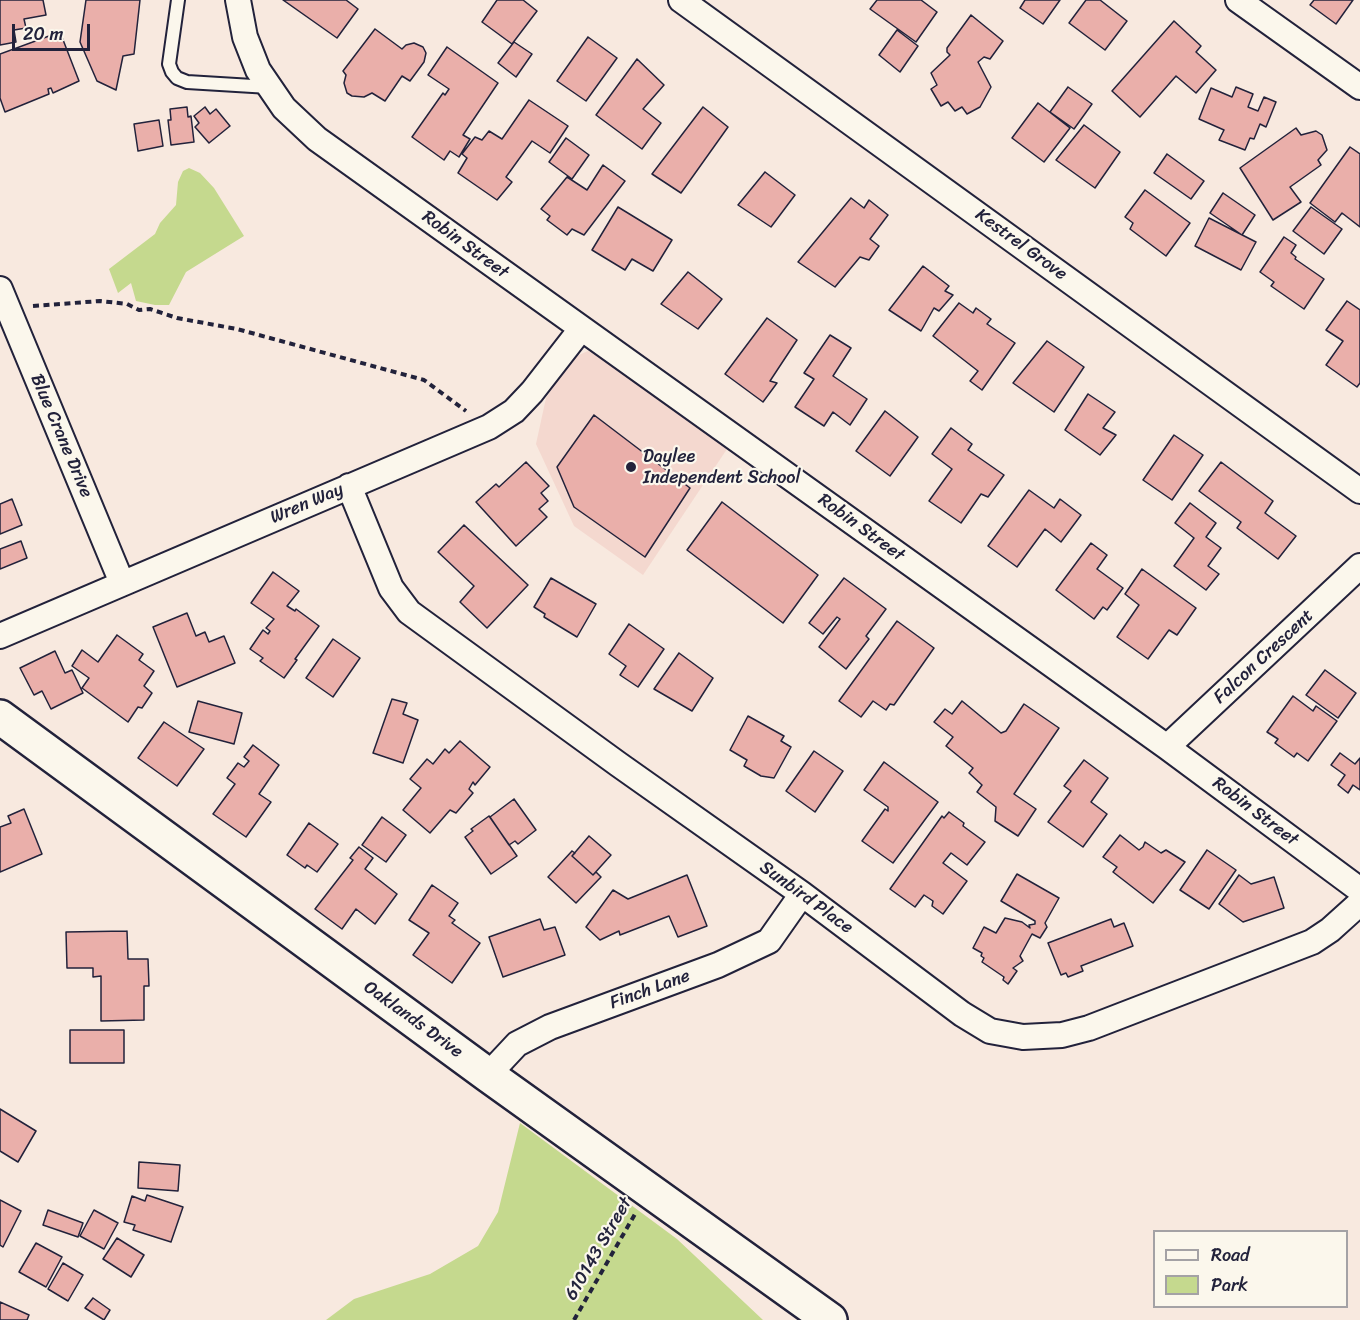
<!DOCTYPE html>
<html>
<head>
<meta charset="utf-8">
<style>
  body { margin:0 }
  #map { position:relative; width:1360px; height:1320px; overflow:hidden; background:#f8e9df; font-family:Sriracha,sans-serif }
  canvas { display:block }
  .legend { position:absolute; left:1153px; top:1230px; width:195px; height:78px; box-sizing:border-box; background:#fbf7ec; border:2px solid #a4a2a5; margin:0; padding:8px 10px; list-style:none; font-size:18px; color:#22223b }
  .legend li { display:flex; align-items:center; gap:12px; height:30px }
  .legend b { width:30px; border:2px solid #a4a2a5 }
  .scale { position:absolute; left:12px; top:24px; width:78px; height:27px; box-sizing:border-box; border:3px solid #22223b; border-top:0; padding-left:8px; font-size:18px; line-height:21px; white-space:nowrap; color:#22223b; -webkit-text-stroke:4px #fbf7ec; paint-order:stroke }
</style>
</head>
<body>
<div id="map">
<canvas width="1360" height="1320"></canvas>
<ul class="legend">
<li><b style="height:8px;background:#fbf7ec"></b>Road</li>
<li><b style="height:16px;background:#c5d98e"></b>Park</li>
</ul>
<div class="scale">20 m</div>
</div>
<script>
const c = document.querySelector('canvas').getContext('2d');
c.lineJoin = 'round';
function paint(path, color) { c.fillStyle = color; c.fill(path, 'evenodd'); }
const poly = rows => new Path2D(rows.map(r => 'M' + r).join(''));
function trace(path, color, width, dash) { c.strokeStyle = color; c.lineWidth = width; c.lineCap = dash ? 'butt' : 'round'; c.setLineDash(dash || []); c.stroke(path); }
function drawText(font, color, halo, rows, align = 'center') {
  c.font = font + ' Sriracha,sans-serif'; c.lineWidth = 4.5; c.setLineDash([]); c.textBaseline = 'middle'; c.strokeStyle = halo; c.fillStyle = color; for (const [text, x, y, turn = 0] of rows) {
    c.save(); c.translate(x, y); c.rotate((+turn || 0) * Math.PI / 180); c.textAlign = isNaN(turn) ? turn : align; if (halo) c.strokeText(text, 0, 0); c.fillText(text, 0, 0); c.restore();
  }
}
const built = poly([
  [588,351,608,361,727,449,643,575,574,526,536,444,546,398,572,358]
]);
const green = poly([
  [189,168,200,173,214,188,244,236,186,272,169,305,155,305,136,301,131,283,118,293,109,269,155,234,160,223,176,205,178,182,183,171],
  [520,1123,677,1239,763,1320,326,1320,354,1299,430,1274,478,1246,498,1212]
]);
const building = poly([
  [0,0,43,0,46,15,24,19,26,28,14,30,16,42,0,45,0,0],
  [86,0,140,0,134,54,123,56,116,90,97,81,80,42,86,0],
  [283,0,346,0,358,9,337,38,283,0],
  [497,0,523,0,537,11,512,44,482,22,497,0],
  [877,0,921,0,937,12,916,42,870,9,877,0],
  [1025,0,1060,0,1043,24,1020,8,1025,0],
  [1086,0,1100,0,1127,21,1105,50,1069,23,1086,0],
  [1314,0,1353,0,1336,24,1310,5,1314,0],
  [971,15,1003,41,990,59,984,57,978,62,991,87,980,107,967,114,962,107,955,111,948,102,941,106,931,89,937,85,931,73,950,55,947,52,947,48,971,15],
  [1174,21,1201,46,1196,52,1216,70,1196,93,1176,76,1140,117,1112,91,1174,21],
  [375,29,402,49,406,45,414,43,423,47,426,53,424,62,410,81,402,76,385,101,372,93,364,97,352,96,347,93,344,83,346,75,343,71,375,29],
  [897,30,918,46,900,72,879,55,897,30],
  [60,32,79,81,53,93,51,88,48,89,49,94,5,112,0,98,0,54,60,32],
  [588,37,617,58,586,101,557,81,588,37],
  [514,42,532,54,516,77,498,63,514,42],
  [447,47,498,83,463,135,470,139,459,157,450,151,444,160,412,137,443,93,445,95,449,89,428,75,447,47],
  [637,59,664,85,643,109,661,123,642,149,596,115,637,59],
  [1068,87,1092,104,1074,129,1050,112,1068,87],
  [1236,87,1253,94,1248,107,1258,111,1264,97,1276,102,1266,127,1260,124,1254,139,1250,138,1245,150,1219,140,1224,130,1199,119,1211,88,1232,97,1236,87],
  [529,100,568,126,550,153,532,141,506,177,512,182,497,200,458,173,467,158,462,154,475,137,482,140,489,131,502,139,529,100],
  [1038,103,1070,128,1044,162,1012,138,1038,103],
  [187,107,188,117,191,116,194,142,171,145,168,120,171,120,170,109,187,107],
  [205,107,210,114,216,109,230,126,209,143,195,127,199,123,194,116,205,107],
  [703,107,728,127,681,193,652,174,703,107],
  [159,120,163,146,138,151,134,124,159,120],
  [1084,125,1120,152,1095,188,1056,160,1084,125],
  [1296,128,1301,135,1316,131,1322,135,1327,150,1318,160,1321,165,1290,187,1301,202,1273,220,1240,168,1296,128],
  [566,138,589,155,572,179,549,162,566,138],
  [1350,147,1360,154,1360,227,1342,213,1335,222,1310,203,1350,147],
  [1167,154,1204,181,1191,199,1154,173,1167,154],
  [603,165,625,181,584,235,572,229,567,235,547,220,550,216,541,209,567,177,587,190,603,165],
  [765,172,795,195,771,227,738,205,765,172],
  [1145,190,1190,223,1166,256,1130,229,1133,223,1125,217,1145,190],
  [1223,193,1255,215,1242,235,1210,213,1223,193],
  [851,198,864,208,869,200,888,215,870,239,879,246,869,260,860,257,835,287,798,262,851,198],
  [618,207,672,240,653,271,632,259,625,270,592,250,618,207],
  [1311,207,1342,229,1324,254,1293,231,1311,207],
  [1209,218,1256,242,1241,270,1195,246,1209,218],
  [1284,237,1296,245,1291,253,1296,257,1295,259,1324,279,1304,309,1271,286,1274,282,1260,272,1284,237],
  [923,266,949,286,945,291,953,295,939,311,934,308,921,331,889,310,923,266],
  [688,272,722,299,698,329,661,304,688,272],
  [1347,301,1360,310,1360,383,1357,387,1326,365,1343,341,1326,330,1347,301],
  [959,303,973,313,976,308,991,319,987,324,1015,343,982,390,970,381,978,371,933,336,959,303],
  [767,318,797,340,770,381,777,383,763,402,725,374,767,318],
  [830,335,851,348,833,376,867,399,850,425,833,412,824,426,795,407,814,379,804,373,830,335],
  [1047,341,1084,367,1054,412,1013,383,1047,341],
  [1088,394,1115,412,1103,428,1116,435,1100,455,1065,430,1088,394],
  [885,411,918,437,890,476,856,451,885,411],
  [594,415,690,488,645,557,574,507,557,467,594,415],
  [951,428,972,444,968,450,1004,475,988,497,981,494,961,523,929,501,952,469,932,454,951,428],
  [1174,435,1203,455,1172,500,1143,480,1174,435],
  [526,462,549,486,541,493,548,501,539,509,547,517,516,546,476,502,496,484,499,487,526,462],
  [1221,462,1273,501,1265,513,1296,536,1278,559,1237,528,1241,522,1199,491,1221,462],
  [1029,490,1054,508,1060,499,1081,515,1061,542,1045,529,1017,567,988,546,1029,490],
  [12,499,22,525,0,534,0,504,12,499],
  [722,502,818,575,783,623,687,550,722,502],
  [1190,503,1216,523,1206,537,1221,548,1208,566,1219,574,1206,590,1174,566,1194,538,1175,523,1190,503],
  [464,525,528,585,487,628,460,602,474,586,438,552,464,525],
  [21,541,27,558,0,569,0,549,21,541],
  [1091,543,1107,555,1097,569,1123,588,1107,610,1103,607,1094,619,1056,590,1091,543],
  [1142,569,1196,608,1177,635,1169,630,1148,659,1117,637,1139,605,1125,594,1142,569],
  [273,572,299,591,287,606,295,611,296,609,319,626,295,659,297,660,284,678,260,661,263,658,250,649,263,630,268,634,270,631,266,628,274,619,251,603,273,572],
  [551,578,596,604,577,637,544,617,545,614,534,607,551,578],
  [844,578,886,609,866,636,869,639,846,669,819,647,840,619,837,617,823,634,809,623,844,578],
  [187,613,196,636,205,632,209,642,224,636,235,663,177,687,153,627,187,613],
  [897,621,934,648,894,705,890,704,886,710,873,701,861,717,839,701,897,621],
  [629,624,664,649,638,687,620,675,626,666,609,654,629,624],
  [117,635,143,654,139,660,154,671,144,686,152,693,142,708,138,707,128,722,82,688,89,678,72,666,82,650,98,662,117,635],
  [333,639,360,658,333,697,306,678,333,639],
  [55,651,65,673,72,670,83,693,51,709,42,691,34,695,20,668,55,651],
  [679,653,713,678,692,711,654,689,679,653],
  [1325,670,1356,693,1338,718,1306,695,1325,670],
  [1293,696,1313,711,1316,706,1337,721,1308,761,1297,753,1294,757,1275,743,1278,739,1267,732,1293,696],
  [392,699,407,703,403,714,418,720,403,763,373,753,392,699],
  [198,701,242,713,234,744,189,732,198,701],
  [962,701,1001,733,1006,731,1024,704,1059,728,1014,794,1036,809,1018,836,995,821,996,807,977,792,982,785,969,773,973,768,946,746,953,737,934,722,945,709,952,714,962,701],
  [748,716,784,736,781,741,791,747,774,778,761,776,744,766,747,760,730,750,748,716],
  [164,722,204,749,177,786,138,758,164,722],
  [460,741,490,767,475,785,473,782,469,789,473,793,456,813,450,810,430,833,403,810,421,788,410,779,427,759,433,764,445,749,449,753,460,741],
  [253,745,279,765,259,794,271,802,246,837,213,814,235,784,227,778,238,763,244,767,249,761,244,757,253,745],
  [814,751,843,771,815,812,786,791,814,751],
  [1340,753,1355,764,1360,758,1360,790,1353,785,1348,793,1338,785,1345,775,1331,765,1340,753],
  [1084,760,1108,778,1091,802,1107,814,1083,847,1048,822,1071,791,1064,786,1084,760],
  [884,762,938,802,893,863,862,841,885,809,888,811,888,807,864,790,884,762],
  [514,799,536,830,518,844,515,841,509,845,490,817,514,799],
  [24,809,42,854,0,872,0,827,11,823,8,816,24,809],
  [949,812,964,823,963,826,985,842,967,865,951,853,943,863,967,881,943,914,932,906,933,901,924,895,915,907,890,889,942,816,944,818,949,812],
  [489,816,517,856,491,874,465,837,473,831,471,829,489,816],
  [382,817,406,835,386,862,362,845,382,817],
  [309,823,338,844,317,872,307,865,305,868,287,855,309,823],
  [1120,835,1139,850,1143,847,1145,842,1161,853,1166,850,1185,862,1153,903,1113,872,1117,867,1103,857,1120,835],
  [589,836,611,855,593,875,572,856,589,836],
  [359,847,373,858,365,869,397,894,375,924,356,909,342,929,315,909,353,860,350,858,359,847],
  [1207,850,1236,870,1209,909,1180,890,1207,850],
  [572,851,575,853,572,856,593,875,596,872,601,877,576,903,548,877,572,851],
  [1017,874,1059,898,1045,923,1047,927,1040,938,1032,934,1020,956,1023,961,1013,968,1017,971,1008,984,1003,980,1004,977,982,962,984,958,981,956,982,953,973,948,984,927,996,933,1005,918,1022,922,1030,928,1029,925,1035,924,1035,921,1001,901,1017,874],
  [687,875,707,926,678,937,669,916,620,935,619,931,600,940,586,927,613,890,628,899,687,875],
  [1239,875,1251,884,1274,877,1284,908,1243,922,1219,904,1239,875],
  [432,885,458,903,449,916,455,920,452,923,480,943,452,983,413,955,429,933,409,920,432,885],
  [540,919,544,930,555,927,565,955,503,977,489,937,540,919],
  [1111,919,1114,927,1124,923,1133,946,1081,966,1083,971,1068,977,1066,973,1061,975,1048,943,1111,919],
  [127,931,128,959,148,959,149,986,144,986,144,1020,101,1021,101,976,93,977,93,968,67,968,66,932,127,931],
  [70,1030,124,1030,124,1063,70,1063,70,1030],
  [0,1109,36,1131,18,1162,0,1151,0,1109],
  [139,1162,180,1165,178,1191,138,1188,139,1162],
  [147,1195,183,1207,171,1242,133,1230,135,1225,124,1222,132,1196,145,1201,147,1195],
  [0,1200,21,1211,3,1247,0,1245,0,1200],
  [48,1210,83,1223,78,1237,43,1225,48,1210],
  [94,1210,118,1223,104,1249,80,1236,94,1210],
  [117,1238,144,1255,131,1277,103,1259,117,1238],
  [36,1243,62,1257,46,1287,19,1272,36,1243],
  [63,1263,83,1275,68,1301,48,1289,63,1263],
  [93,1298,110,1310,104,1320,85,1308,93,1298],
  [0,1302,29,1315,27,1320,0,1320,0,1302]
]);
const path = poly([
  [33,306,100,301,127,304,139,310,150,309,177,318,237,329,424,380,466,411],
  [574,1320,635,1214]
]);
const lane = poly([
  [178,0,169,64,172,72,177,78,187,82,269,87]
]);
const street = poly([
  [238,0,245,37,258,70,284,108,317,139,1167,747,1360,890],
  [681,0,1360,491],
  [1238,0,1360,87],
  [0,289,122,583],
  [349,486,391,588,409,612,618,764,802,894,962,1014,990,1031,1023,1037,1062,1035,1089,1028,1312,942,1330,930,1360,903],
  [0,636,489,427,514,411,532,392,581,329],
  [1167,747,1360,566],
  [488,1075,517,1044,550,1027,718,965,769,941,802,894]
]);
const secondary = poly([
  [0,717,488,1075,830,1320]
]);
const markers = [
  [631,467,6,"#22223b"]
];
const streetNames = [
  ["Robin Street",465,245,36],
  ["Kestrel Grove",1021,245,36],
  ["Blue Crane Drive",61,436,67],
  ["Wren Way",307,504,-23],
  ["Robin Street",861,528,36],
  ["Falcon Crescent",1264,657,-43],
  ["Robin Street",1255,812,37],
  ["Sunbird Place",806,898,36],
  ["Finch Lane",650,990,-20],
  ["Oaklands Drive",413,1020,36],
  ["610143 Street",599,1249,-60]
];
const poiNames = [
  ["Daylee",643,457],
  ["Independent School",643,478]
];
paint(built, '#f4d8cf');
paint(green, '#c5d98e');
paint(building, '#eaafaa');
trace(building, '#22223b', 1.5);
trace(lane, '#22223b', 16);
trace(street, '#22223b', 28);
trace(secondary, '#22223b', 38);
trace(path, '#22223b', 4, [6, 4.5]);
trace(lane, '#fbf7ec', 12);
trace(street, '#fbf7ec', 24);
trace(secondary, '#fbf7ec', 33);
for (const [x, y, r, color] of markers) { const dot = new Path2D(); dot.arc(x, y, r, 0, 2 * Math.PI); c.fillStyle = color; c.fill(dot); trace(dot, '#fbf7ec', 2); }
drawText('18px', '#22223b', '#fbf7ec', streetNames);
drawText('18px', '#22223b', '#fbf7ec', poiNames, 'left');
</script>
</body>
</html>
